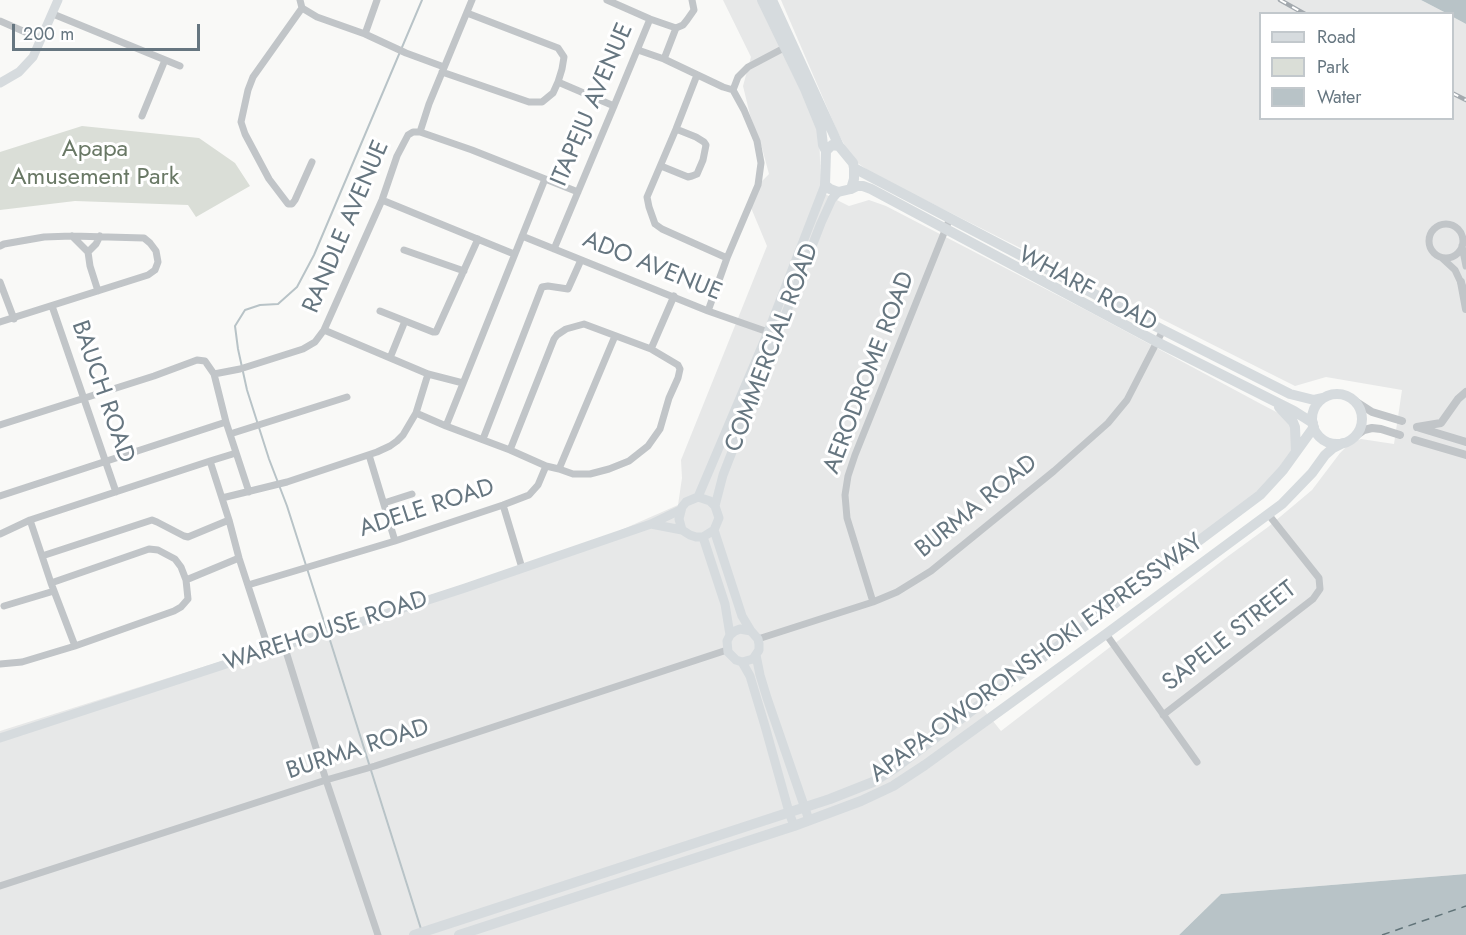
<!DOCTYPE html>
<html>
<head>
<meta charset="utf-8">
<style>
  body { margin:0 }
  #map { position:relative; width:1466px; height:935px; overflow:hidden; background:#f9f9f7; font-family:Jost,sans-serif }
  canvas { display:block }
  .legend { position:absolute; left:1259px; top:12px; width:195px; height:108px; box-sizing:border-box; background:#fff; border:2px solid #c2c8cc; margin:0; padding:8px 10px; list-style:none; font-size:18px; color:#667680 }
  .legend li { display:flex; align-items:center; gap:12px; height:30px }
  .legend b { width:30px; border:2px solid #c2c8cc }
  .scale { position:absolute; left:12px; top:24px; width:188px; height:27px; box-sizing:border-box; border:3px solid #667680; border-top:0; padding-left:8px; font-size:18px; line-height:21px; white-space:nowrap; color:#667680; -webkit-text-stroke:4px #fff; paint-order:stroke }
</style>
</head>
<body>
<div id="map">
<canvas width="1466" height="935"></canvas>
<ul class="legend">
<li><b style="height:8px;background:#d6dbde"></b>Road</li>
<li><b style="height:16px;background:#daded7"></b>Park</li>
<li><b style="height:16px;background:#b8c3c7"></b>Water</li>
</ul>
<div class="scale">200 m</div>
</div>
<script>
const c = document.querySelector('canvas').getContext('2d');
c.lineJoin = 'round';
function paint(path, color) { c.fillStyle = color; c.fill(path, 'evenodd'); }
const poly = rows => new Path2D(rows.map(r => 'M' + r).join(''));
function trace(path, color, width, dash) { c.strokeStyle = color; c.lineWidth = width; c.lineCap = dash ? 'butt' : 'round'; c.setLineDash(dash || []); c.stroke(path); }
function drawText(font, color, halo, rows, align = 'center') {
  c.font = font + ' Jost,sans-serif'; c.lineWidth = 6; c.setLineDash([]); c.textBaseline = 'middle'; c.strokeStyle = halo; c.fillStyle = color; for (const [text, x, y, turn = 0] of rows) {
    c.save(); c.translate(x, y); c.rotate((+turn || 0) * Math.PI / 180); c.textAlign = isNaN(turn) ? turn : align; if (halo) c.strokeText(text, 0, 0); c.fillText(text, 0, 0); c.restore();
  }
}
const built = poly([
  [723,0,758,0,819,128,821,192,849,206,869,200,886,206,1088,311,1261,404,1284,416,1294,426,1294,447,1263,493,980,705,1001,731,1227,557,1268,527,1312,490,1340,453,1350,443,1361,439,1394,444,1402,390,1326,377,1295,386,873,174,852,159,838,133,781,0,1421,0,1446,13,1260,14,1260,118,1452,118,1453,17,1466,24,1466,874,1221,894,1179,935,0,935,0,731,456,587,605,537,678,505,682,478,681,460,767,246,749,203,758,185,769,174,762,148,750,115,743,86,751,57]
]);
const green = poly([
  [82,126,199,138,235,163,250,186,196,217,188,205,75,201,0,210,0,152]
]);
const water = poly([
  [1421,0,1466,0,1466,24,1453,17,1452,14,1446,13],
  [1466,874,1466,935,1179,935,1221,894]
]);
const stream = poly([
  [327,631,287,506,269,459,247,390,238,349,235,326,245,310,260,305,278,304,297,287,314,255,422,0],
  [329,637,421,929]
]);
const ferry = poly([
  [1382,935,1466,906]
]);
const minor = poly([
  [300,0,302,8,317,17,365,34,406,53,444,67],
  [607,0,650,19,676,28],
  [302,8,253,77,248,90,241,122,245,134,269,179,288,204,292,204,295,200,312,162],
  [53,14,180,66],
  [0,21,41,39],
  [365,34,377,0],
  [638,50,664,59,723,87,733,90,744,110,757,141,761,163,758,185,727,258,708,311],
  [664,59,676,28,683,25,687,20,694,10,692,0],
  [442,72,529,102,542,102,553,93,558,82,562,69,564,57,558,48,467,13],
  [697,75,676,129,647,197,649,207,655,224,662,229,727,258],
  [558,82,614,106],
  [733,90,738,77,748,67,784,48],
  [142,116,165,60],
  [420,132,472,150,578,192],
  [420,132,429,104,472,0],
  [661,166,688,177,692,176,697,174,703,160,706,145,704,142,696,137,676,129],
  [382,200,514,254],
  '1429 241a17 17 0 1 1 34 0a17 17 0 1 1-34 0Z',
  [72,236,88,252,90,266,98,291],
  [522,236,708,311,768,332],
  [0,246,4,244,44,237,72,236,144,238,150,243,156,251,158,262,155,270,148,275,0,322],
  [1462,246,1466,266],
  [554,249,614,106,650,19],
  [404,250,464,271],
  [88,252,96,244,100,236],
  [1442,258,1455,270,1463,287],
  [0,282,14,319],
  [52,306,116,492],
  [380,311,433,332,436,332,478,239],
  [324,330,428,374,463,383],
  [651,349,674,296],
  [390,358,405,321],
  [214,374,240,369,303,349,315,342,324,330,382,200,397,156,408,135,413,132,420,132],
  [416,413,446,426,510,450,546,466,559,469,573,474,590,474,609,469,629,461,648,446,660,429,669,398,678,378,680,369,678,365,651,349,584,324,566,329,557,335,554,339,510,450],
  [0,425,154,376,197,360,205,361,214,374,226,422,249,492],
  [446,426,545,179],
  [230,434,347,397],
  [483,439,542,287,548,286,568,289,581,260],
  [369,455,395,541],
  [210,461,229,520,239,558,269,650],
  [559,469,615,336],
  [0,496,226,422],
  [222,498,287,482,377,452,390,446,397,441,403,435,416,413,428,374],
  [384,503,412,494],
  [503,505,522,568],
  [30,520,51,583,75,646],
  [0,534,30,520,210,461,236,453],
  [42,556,152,520,157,522,184,536,188,537,229,520],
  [186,580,239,558],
  [248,585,395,541,503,505,529,495,538,485,546,466],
  [873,602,847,518,845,495,848,476,855,455,950,218],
  [4,606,54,591],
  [1106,634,1197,762],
  [758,639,873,602,897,592,931,571,1054,471,1108,423,1127,400,1163,330],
  [284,645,326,780,378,935],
  [0,664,22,662,75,646,174,611,181,607,188,599,186,580,181,567,175,559,158,550,149,549,51,583],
  [1163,715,1313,599,1320,589,1319,578,1268,514],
  [0,886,326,780,375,766,727,650]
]);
const tertiary = poly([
  [1461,282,1466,309],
  [1355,401,1372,412,1402,421],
  [1417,427,1441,423,1458,399,1466,392],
  [1420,428,1466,442],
  [1354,437,1364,430,1372,428,1381,429,1400,435],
  [1415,440,1466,455]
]);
const secondary = poly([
  [0,83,19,72,33,57,58,0],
  [698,497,768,332,825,185],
  [698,497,710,501,715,506,719,518,714,530,703,537,696,537,690,535,682,530,679,519,682,507,686,502,698,497],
  [715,506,723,475,821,223,832,199,838,192],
  [651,524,682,530],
  [714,530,742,616,751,631,758,639,759,644,759,650,753,659,742,662,736,660,728,652,727,641,730,635,735,631,740,629,751,631],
  [703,537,725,604,730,635],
  [756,655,760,675,767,698,809,820],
  [742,662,750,676,765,726,789,812,794,826],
  [0,738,269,650,333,631,465,588,651,524,680,510]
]);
const primary = poly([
  [762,0,805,89,821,128,823,145,826,151],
  [772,0,839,146],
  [832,145,839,146,853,163,854,168,854,179,851,189,838,192,830,189,825,185,826,151,832,145],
  [854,168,1163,330,1290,394,1314,400,1323,398],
  [851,189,857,186,863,186,871,189,1157,342,1294,411,1313,423],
  '1312 419a25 25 0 1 1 50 0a25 25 0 1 1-50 0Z',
  [1279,407,1293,422,1295,427,1296,452],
  [414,935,830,799,873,782,895,768,1260,495,1283,470,1314,427],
  [459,935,794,826,861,801,893,786,925,765,1106,634,1282,504,1312,473,1325,455,1333,448,1343,443]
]);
const rail = poly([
  [1280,0,1305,14],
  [1452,93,1466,100]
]);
const streetNames = [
  ["ITAPEJU AVENUE",593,105,-67],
  ["RANDLE AVENUE",347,227,-67],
  ["ADO AVENUE",652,267,22],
  ["WHARF ROAD",1087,290,28],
  ["COMMERCIAL ROAD",773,348,-69],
  ["AERODROME ROAD",870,373,-69],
  ["BAUCH ROAD",102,392,71],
  ["BURMA ROAD",977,507,-39],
  ["ADELE ROAD",427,509,-18],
  ["WAREHOUSE ROAD",326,632,-18],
  ["SAPELE STREET",1230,637,-38],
  ["APAPA-OWORONSHOKI EXPRESSWAY",1037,659,-36],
  ["BURMA ROAD",358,750,-18]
];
const parkNames = [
  ["Apapa",95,150],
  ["Amusement Park",95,178]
];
paint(built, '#e7e8e8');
paint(green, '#daded7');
paint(water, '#b8c3c7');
trace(stream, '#b8c3c7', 2);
trace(ferry, '#617479', 1.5, [8, 6]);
trace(minor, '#c1c5c8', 7);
trace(tertiary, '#c1c5c8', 8);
trace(secondary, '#d6dbde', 9);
trace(primary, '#d6dbde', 10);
trace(rail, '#a3a9ae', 4.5);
trace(rail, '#fff', 2, [7]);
drawText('24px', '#667680', '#fff', streetNames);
drawText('24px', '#697865', '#fff', parkNames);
</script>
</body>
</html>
